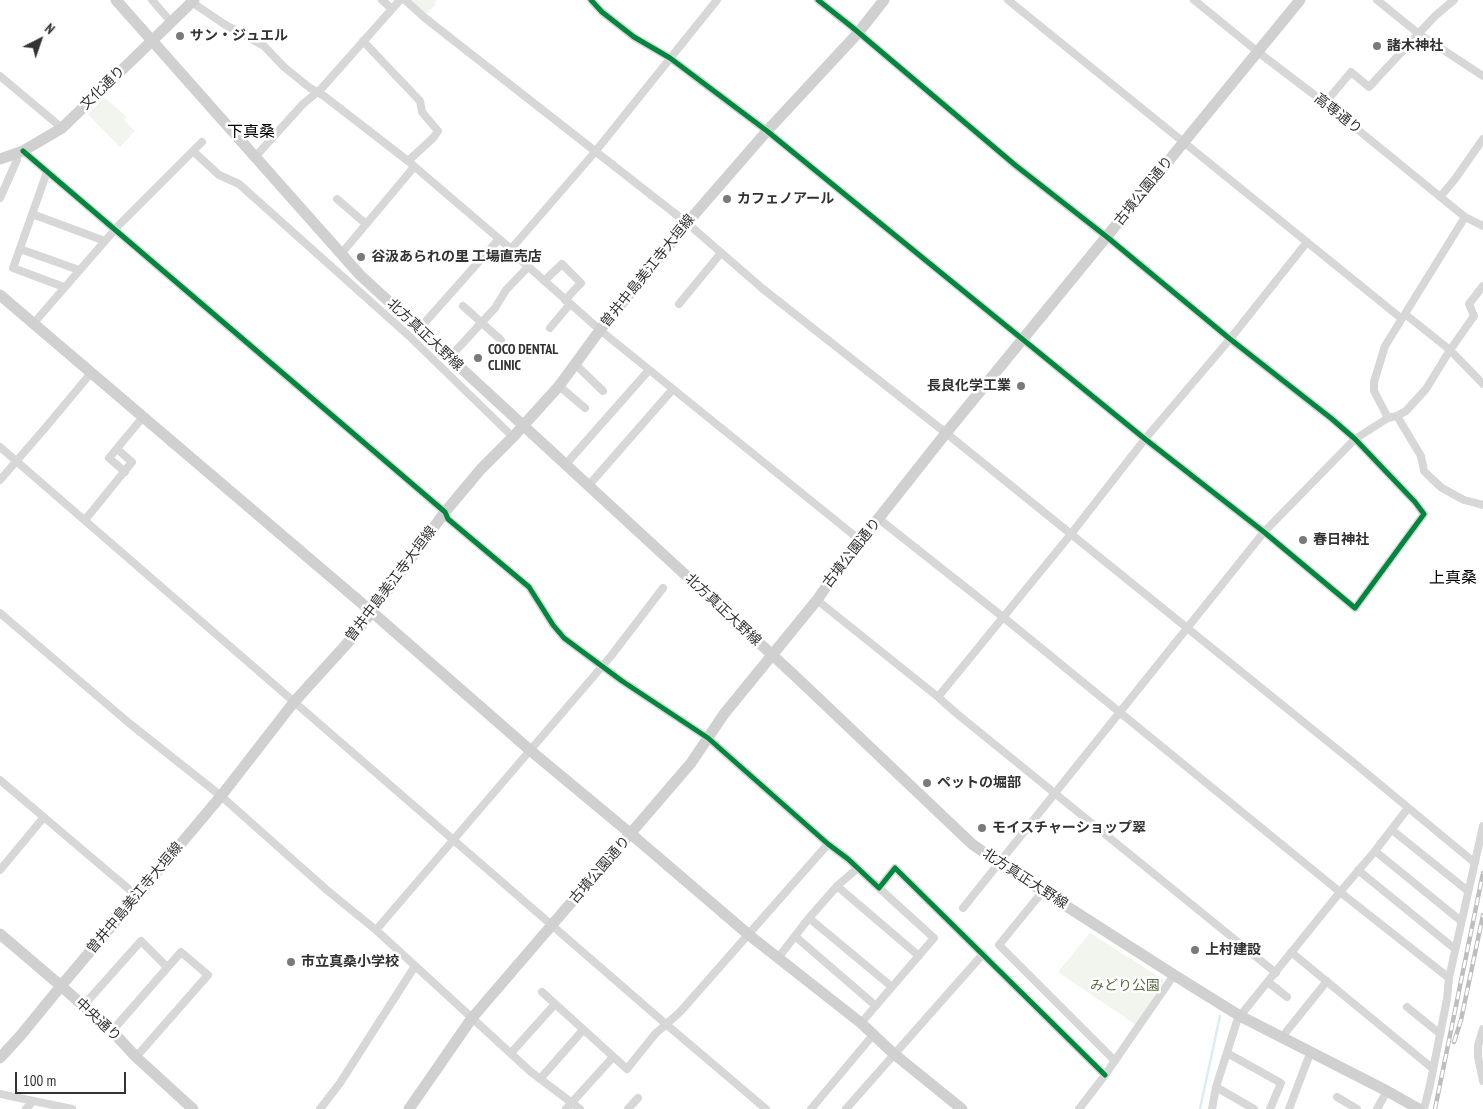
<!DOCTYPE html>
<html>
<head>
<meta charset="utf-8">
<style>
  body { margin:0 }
  #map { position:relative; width:1483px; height:1109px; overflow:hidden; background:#fff; font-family:"PT Sans Narrow",sans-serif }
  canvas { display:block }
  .north { position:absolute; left:15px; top:15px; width:50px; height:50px; -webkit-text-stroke:4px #fff; paint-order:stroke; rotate:41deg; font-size:14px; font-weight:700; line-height:20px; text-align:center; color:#333 }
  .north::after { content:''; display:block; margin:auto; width:18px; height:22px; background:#333; clip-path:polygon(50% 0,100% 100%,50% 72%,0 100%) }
  .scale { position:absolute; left:15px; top:1072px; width:111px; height:22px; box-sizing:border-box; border:2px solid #333; border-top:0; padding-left:6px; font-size:15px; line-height:18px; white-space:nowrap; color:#333; -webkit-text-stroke:4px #fff; paint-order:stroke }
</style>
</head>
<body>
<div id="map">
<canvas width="1483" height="1109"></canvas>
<div class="north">N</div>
<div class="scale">100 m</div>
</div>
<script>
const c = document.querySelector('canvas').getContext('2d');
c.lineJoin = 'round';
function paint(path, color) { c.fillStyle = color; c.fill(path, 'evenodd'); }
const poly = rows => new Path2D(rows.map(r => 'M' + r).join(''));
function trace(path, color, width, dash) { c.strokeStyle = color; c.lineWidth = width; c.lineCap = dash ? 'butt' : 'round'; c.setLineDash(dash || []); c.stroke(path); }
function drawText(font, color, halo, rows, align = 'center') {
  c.font = font + ' "PT Sans Narrow","Noto Sans JP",sans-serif'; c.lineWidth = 5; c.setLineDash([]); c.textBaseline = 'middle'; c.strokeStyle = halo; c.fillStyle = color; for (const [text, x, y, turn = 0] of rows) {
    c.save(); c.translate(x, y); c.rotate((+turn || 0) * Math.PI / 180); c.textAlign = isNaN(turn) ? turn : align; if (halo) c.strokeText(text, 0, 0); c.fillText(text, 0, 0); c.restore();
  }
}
const green = poly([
  [410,0,436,0,435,5,426,14],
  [105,98,127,117,124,120,135,131,120,147,88,114],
  [1090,933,1164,980,1136,1025,1058,972]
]);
const stream = poly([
  [1200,1109,1220,1016]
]);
const street = poly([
  [152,0,171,22],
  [194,0,196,5,224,24,264,46,284,67,310,88,324,96,408,161,511,249,595,152,717,0],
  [382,0,392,9],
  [405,0,425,18,687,223,763,289,946,433,1353,762,1475,863],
  [591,0,602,12,634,37,670,58,767,131,1145,439,1264,532,1355,608,1424,514,1415,502,1355,439,1332,419,1230,339,1107,237,1015,165,852,27,818,0],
  [1008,0,1402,319],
  [1194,0,1258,52,1325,103,1465,217,1483,226],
  [1377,0,1419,34,1483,76],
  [363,41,420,101,422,112,438,131,433,138,408,161],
  [0,76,62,128],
  [1325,103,1351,72,1369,87,1435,16,1454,0],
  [23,151,445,512,448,519,529,587,553,625,564,638,622,681,708,738,828,844,848,859,879,888,895,868,1105,1075],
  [193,151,219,175,239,184,408,335,513,437],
  [255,157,303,104,321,89,400,0],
  [47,172,13,268,64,287],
  [1440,197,1455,179,1483,139],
  [0,198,17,160,15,154],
  [337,199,366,224],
  [32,214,105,241],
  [20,249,79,270],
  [511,249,514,254,600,330,861,541],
  [341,254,414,167],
  [544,281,562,264,581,283,565,300],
  [679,304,721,253],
  [463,306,501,340],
  [1405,314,1450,350,1483,384],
  [33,324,118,226,202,142],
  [550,328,570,304],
  [419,329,499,239],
  [450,357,495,308,506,290,528,267],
  [575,364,603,391],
  [559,386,585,408],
  [1397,416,1421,456,1424,471,1432,479,1442,488,1464,500,1483,505],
  [1388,418,1374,391,1374,382,1385,346,1465,217],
  [0,447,667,1025,766,1109],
  [566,464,649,370],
  [125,472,109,458,143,417],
  [0,480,46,427,91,373],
  [589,485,673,389],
  [879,519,1003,617,1340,892,1449,978],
  [85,520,132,462,117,449],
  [817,600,938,697,956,713,1276,973],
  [0,613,129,723,221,796,328,891,376,930,531,1072,580,1109],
  [938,697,1071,534,1145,439,1230,339,1307,242],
  [0,780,137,896],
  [1392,830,1468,891],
  [1375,851,1461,921],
  [0,870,44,817],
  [1358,870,1455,949],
  [837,886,919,956],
  [1043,891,999,945,1115,1061],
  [963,908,1264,532,1355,439,1388,418,1397,416,1406,411,1426,389,1450,350,1474,316,1469,304,1483,286],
  [809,918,892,987],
  [376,930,611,656,663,588],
  [796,937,876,1006],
  [1291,952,1432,1068],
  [778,958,809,918,838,885,858,868],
  [1268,982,1287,997],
  [542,992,627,1069,655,1034,680,1012,828,844],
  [83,1006,141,941,167,967],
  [1407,1007,1439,1033],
  [861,1023,934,938,879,888],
  [1483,1029,1478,1046,1478,1057,1483,1081],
  [112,1031,181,952,208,975,136,1057],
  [1283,1038,1286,1032,1327,981],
  [511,1053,555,1004],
  [1227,1053,1281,1083,1270,1109],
  [540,1079,583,1030],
  [1216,1087,1254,1109],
  [0,1094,72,1109],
  [1337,1097,1357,1109],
  [26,1109,33,1101],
  [320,1109,340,1083,415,966],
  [566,1109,613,1057],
  [628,1109,638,1098],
  [811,1109,873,1035],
  [846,1109,983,954],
  [1079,1109,1105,1075,1174,975],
  [1212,1109,1216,1087,1237,1021,1240,1016,1340,892,1375,851,1408,808],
  [1289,1109,1311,1051],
  [1377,1109,1387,1091],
  [1424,1109,1430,1085,1447,999,1449,978,1483,826]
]);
const secondary = poly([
  [116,0,360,275,794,675,972,844,999,863,1174,975,1240,1016,1387,1091,1419,1109],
  [0,159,23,151,62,128,194,0],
  [0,295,372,612,531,751,631,834,749,935,861,1023,894,1054,962,1109],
  [0,934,61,986,112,1031,136,1057,193,1109],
  [0,1058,21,1035,61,986,221,796,294,702,353,637,445,512,481,469,513,437,559,386,600,330,687,223,767,131,858,33,884,0],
  [409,1109,472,1018,691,763,724,714,817,600,837,571,946,433,1300,0]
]);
const rail = poly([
  [1454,1042,1461,1020,1483,915],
  [1435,1109,1483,873]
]);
const cycleway = poly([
  [591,0,602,12,634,37,670,58,767,131,1145,439,1264,532,1355,608,1424,514,1415,502,1355,439,1332,419,1230,339,1107,237,1015,165,852,27,818,0],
  [23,151,445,512,448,519,529,587,553,625,564,638,622,681,708,738,828,844,848,859,879,888,895,868,1105,1075]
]);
const markers = [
  [180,36,5,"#7a7a7a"],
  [1377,46,5,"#7a7a7a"],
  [727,199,5,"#7a7a7a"],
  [361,257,5,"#7a7a7a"],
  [478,358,5,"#7a7a7a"],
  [1021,386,5,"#7a7a7a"],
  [1303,540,5,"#7a7a7a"],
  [927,783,5,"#7a7a7a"],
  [982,828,5,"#7a7a7a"],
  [1195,950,5,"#7a7a7a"],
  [291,962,5,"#7a7a7a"]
];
const poiNames = [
  ["サン・ジュエル",190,36],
  ["諸木神社",1387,46],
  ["カフェノアール",737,199],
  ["谷汲あられの里 工場直売店",371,257],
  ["COCO DENTAL",488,350],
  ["CLINIC",488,366],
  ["長良化学工業",1011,386,"right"],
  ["春日神社",1313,540],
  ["ペットの堀部",937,783],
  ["モイスチャーショップ翠",992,828],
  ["上村建設",1205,950],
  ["市立真桑小学校",301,962]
];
const streetNames = [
  ["文化通り",103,88,-44],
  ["高専通り",1338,114,38],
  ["古墳公園通り",1144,191,-51],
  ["曽井中島美江寺大垣線",648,271,-51],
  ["北方真正大野線",425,335,43],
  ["古墳公園通り",852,553,-52],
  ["曽井中島美江寺大垣線",391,584,-53],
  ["北方真正大野線",723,610,43],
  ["古墳公園通り",600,870,-49],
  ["北方真正大野線",1025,879,33],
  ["曽井中島美江寺大垣線",135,898,-50],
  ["中央通り",98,1020,43]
];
const parkNames = [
  ["みどり公園",1125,986]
];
const quarterNames = [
  ["下真桑",251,132],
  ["上真桑",1453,578]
];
paint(green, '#f1f5ed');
trace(stream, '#ddebf3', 2.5);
trace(street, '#d7d7d7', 8);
trace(secondary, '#d0d0d0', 11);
trace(rail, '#bebebe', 4.5);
trace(rail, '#fff', 2.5, [8]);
trace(cycleway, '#00873e', 5);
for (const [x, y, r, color] of markers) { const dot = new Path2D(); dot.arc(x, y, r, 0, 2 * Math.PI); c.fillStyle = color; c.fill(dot); trace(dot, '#fff', 2); }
drawText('bold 14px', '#333', '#fff', poiNames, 'left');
drawText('14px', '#333', '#fff', streetNames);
drawText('14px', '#56703f', '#fff', parkNames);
drawText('16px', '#000', '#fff', quarterNames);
</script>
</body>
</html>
